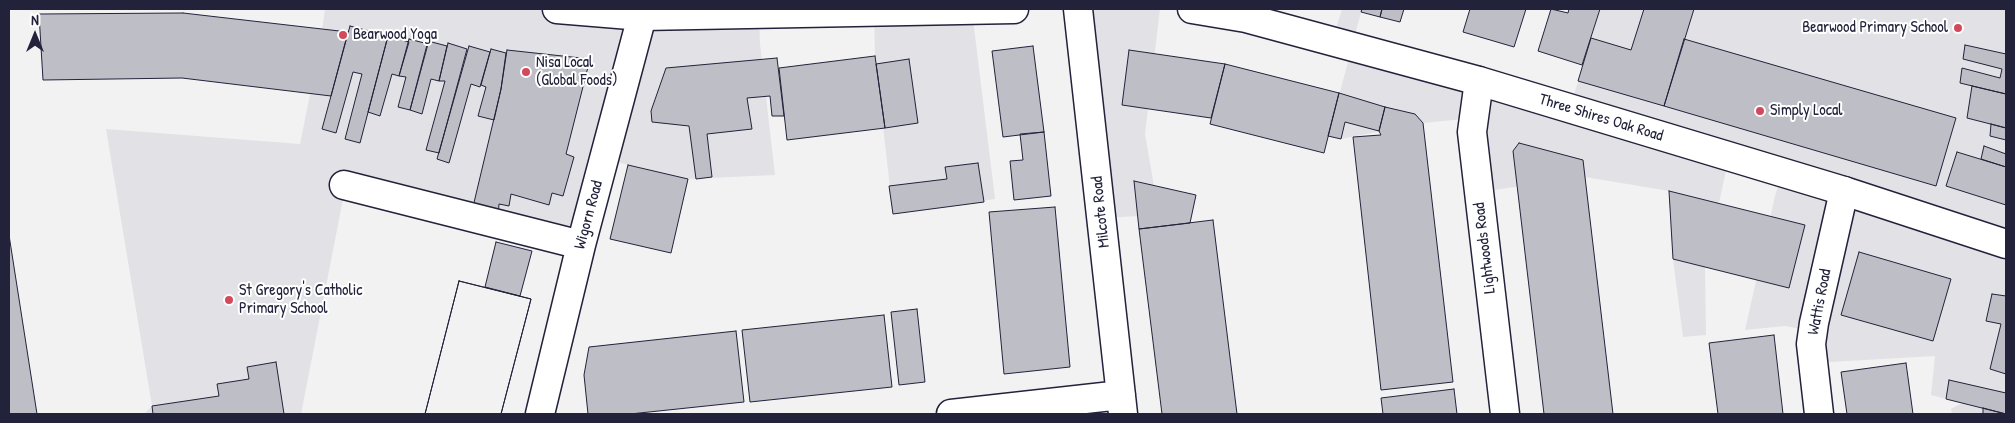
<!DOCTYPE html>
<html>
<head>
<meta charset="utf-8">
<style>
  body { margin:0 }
  #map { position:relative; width:2015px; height:423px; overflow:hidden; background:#f2f2f3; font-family:"Patrick Hand",sans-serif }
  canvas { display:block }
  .frame { position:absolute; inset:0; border:10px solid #22223b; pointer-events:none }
  .north { position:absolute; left:10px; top:10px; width:50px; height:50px; -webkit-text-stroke:4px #fff; paint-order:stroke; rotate:0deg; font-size:14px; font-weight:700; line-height:20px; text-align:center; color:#22223b }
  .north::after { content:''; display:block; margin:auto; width:18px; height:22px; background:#22223b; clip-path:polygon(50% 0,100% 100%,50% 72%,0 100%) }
</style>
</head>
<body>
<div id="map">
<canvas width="2015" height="423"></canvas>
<div class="frame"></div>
<div class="north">N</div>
</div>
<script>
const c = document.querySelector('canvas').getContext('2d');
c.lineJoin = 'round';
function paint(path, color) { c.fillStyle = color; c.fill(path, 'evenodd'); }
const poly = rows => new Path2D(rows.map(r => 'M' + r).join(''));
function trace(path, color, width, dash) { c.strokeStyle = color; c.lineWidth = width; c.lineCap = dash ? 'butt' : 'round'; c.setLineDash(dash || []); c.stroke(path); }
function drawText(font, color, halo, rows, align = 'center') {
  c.font = font + ' "Patrick Hand",sans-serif'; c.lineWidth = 4; c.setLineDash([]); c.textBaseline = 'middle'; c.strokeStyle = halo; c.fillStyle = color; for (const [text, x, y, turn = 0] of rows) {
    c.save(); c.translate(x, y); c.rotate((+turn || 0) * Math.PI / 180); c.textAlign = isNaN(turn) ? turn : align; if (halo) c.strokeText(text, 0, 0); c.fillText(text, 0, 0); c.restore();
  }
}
const built = poly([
  [325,9,729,9,759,15,760,44,775,175,688,179,604,159,579,253,344,194,301,414,144,414,152,406,106,129,300,144,320,45],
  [1078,9,1160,9,1145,134,1159,215,1101,218],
  [1342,9,1362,9,1352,46,1570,108,1600,9,2006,9,2006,414,1952,414,1951,409,1962,403,1931,395,1935,356,1812,363,1813,331,1785,326,1745,330,1775,196,1782,173,1729,157,1705,267,1706,335,1683,337,1673,259,1669,191,1585,177,1479,192,1473,118,1423,123,1341,139,1328,136,1352,47,1332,41],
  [972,11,995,199,893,214,875,56,874,13]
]);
const building = poly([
  [1362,9,1382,9,1380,17,1361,12,1362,9],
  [1382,9,1404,9,1400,22,1380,17,1382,9],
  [1470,9,1526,9,1514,47,1463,32,1470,9],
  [1551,9,1568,13,1569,9,1600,9,1582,65,1538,51,1551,9],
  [1644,9,1694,9,1664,106,1578,81,1591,38,1631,50,1644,9],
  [183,13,348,32,331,96,182,78,43,80,39,14,183,13],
  [350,26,388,36,360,143,345,139,362,74,353,72,336,133,322,129,350,26],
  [388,36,409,42,399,76,392,74,380,116,368,112,388,36],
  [409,39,428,44,410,110,398,107,406,77,399,76,409,39],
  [1684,39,1956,118,1936,186,1664,106,1684,39],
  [428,41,447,46,439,81,431,79,422,114,410,110,428,41],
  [448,43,467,49,439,153,426,150,445,81,439,81,448,43],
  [1965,45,2006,54,2006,94,1960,83,1962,68,2000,78,2002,69,1963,59,1965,45],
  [469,46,490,52,480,87,471,84,449,163,437,159,469,46],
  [1033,46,1044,132,1003,137,992,51,1033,46],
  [491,49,506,53,501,89,494,120,478,116,486,87,481,85,491,49],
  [507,50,590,59,566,154,574,157,563,196,552,193,549,205,511,194,509,206,499,204,498,218,472,211,501,89,507,50],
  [1129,50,1225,64,1211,118,1122,105,1129,50],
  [875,56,885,128,787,140,779,68,875,56],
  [777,58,784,116,772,116,770,96,747,98,752,129,707,134,712,177,696,179,689,126,652,122,651,111,666,68,777,58],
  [909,59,918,123,885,128,876,64,909,59],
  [1225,64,1339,93,1324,153,1210,124,1225,64],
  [1972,86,2006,94,2006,128,1967,118,1972,86],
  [1339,93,1385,107,1379,131,1345,122,1341,139,1328,136,1339,93],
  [1385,107,1415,114,1423,123,1453,382,1381,390,1353,137,1381,135,1379,131,1385,107],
  [1991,124,2006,128,2006,140,1990,136,1991,124],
  [1044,132,1051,196,1014,200,1010,161,1023,160,1020,134,1044,132],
  [1519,143,1583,160,1613,414,1544,414,1513,151,1519,143],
  [1984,146,2006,154,2006,167,1981,159,1984,146],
  [1957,152,2006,167,2006,205,1946,186,1957,152],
  [978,163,984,202,893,214,889,186,947,179,945,167,978,163],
  [628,165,688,179,671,253,610,239,628,165],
  [1134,181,1196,195,1190,223,1139,229,1134,181],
  [1669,191,1805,225,1789,288,1673,259,1669,191],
  [1055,207,1070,367,1004,374,989,212,1055,207],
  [1213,220,1237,414,1162,414,1139,229,1213,220],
  [9,235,37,414,9,414,9,235],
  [496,242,532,251,520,296,485,287,496,242],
  [1859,252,1951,279,1933,341,1841,315,1859,252],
  [459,281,531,299,501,414,425,414,459,281],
  [459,281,531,299,501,414,425,414,459,281],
  [1992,294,2006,296,2006,374,1990,369,2001,324,1986,321,1992,294],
  [917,309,925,382,899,385,891,312,917,309],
  [884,315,892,387,750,402,742,330,884,315],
  [736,331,744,402,630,414,588,414,584,375,589,347,736,331],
  [1774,335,1783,414,1718,414,1709,343,1774,335],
  [276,362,284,414,153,414,152,406,219,396,217,384,249,379,247,367,276,362],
  [1906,363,1913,414,1847,414,1841,372,1906,363],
  [1949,380,2006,393,2006,414,1946,399,1949,380],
  [1454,389,1457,414,1383,414,1381,398,1454,389],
  [1983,408,2006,414,1983,414,1983,408]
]);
const minor = poly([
  [1078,9,1123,414],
  [1479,81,1472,132,1505,414],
  [344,185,581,245],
  [540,414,581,245,642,16,557,9],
  [951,414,1121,395],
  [1819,414,1811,344,1814,323,1844,191]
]);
const major = poly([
  [1192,9,1246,18,1479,81,1844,191,2006,244],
  [642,16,1014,9]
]);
const markers = [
  [1958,28,5,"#d1495b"],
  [343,35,5,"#d1495b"],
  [526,72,5,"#d1495b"],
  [1760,111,5,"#d1495b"],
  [229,300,5,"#d1495b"]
];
const poiNames = [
  ["Bearwood Primary School",1948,28,"right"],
  ["Bearwood Yoga",353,35],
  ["Nisa Local",536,63],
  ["(Global Foods)",536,81],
  ["Simply Local",1770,111],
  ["St Gregory's Catholic",239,291],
  ["Primary School",239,309]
];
const streetNames = [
  ["Three Shires Oak Road",1601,118,17],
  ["Milcote Road",1101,212,-96],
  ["Wigorn Road",589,215,-75],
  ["Lightwoods Road",1485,248,-97],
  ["Wattis Road",1820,302,-79]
];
paint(built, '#e2e2e6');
paint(building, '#bebec6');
trace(building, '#22223b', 1);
trace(minor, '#22223b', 31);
trace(major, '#22223b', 31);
trace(minor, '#fff', 28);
trace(major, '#fff', 28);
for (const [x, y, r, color] of markers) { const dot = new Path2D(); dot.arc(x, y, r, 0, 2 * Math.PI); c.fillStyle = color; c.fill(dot); trace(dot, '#fff', 2); }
drawText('16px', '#22223b', '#fff', poiNames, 'left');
drawText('16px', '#22223b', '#fff', streetNames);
</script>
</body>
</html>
